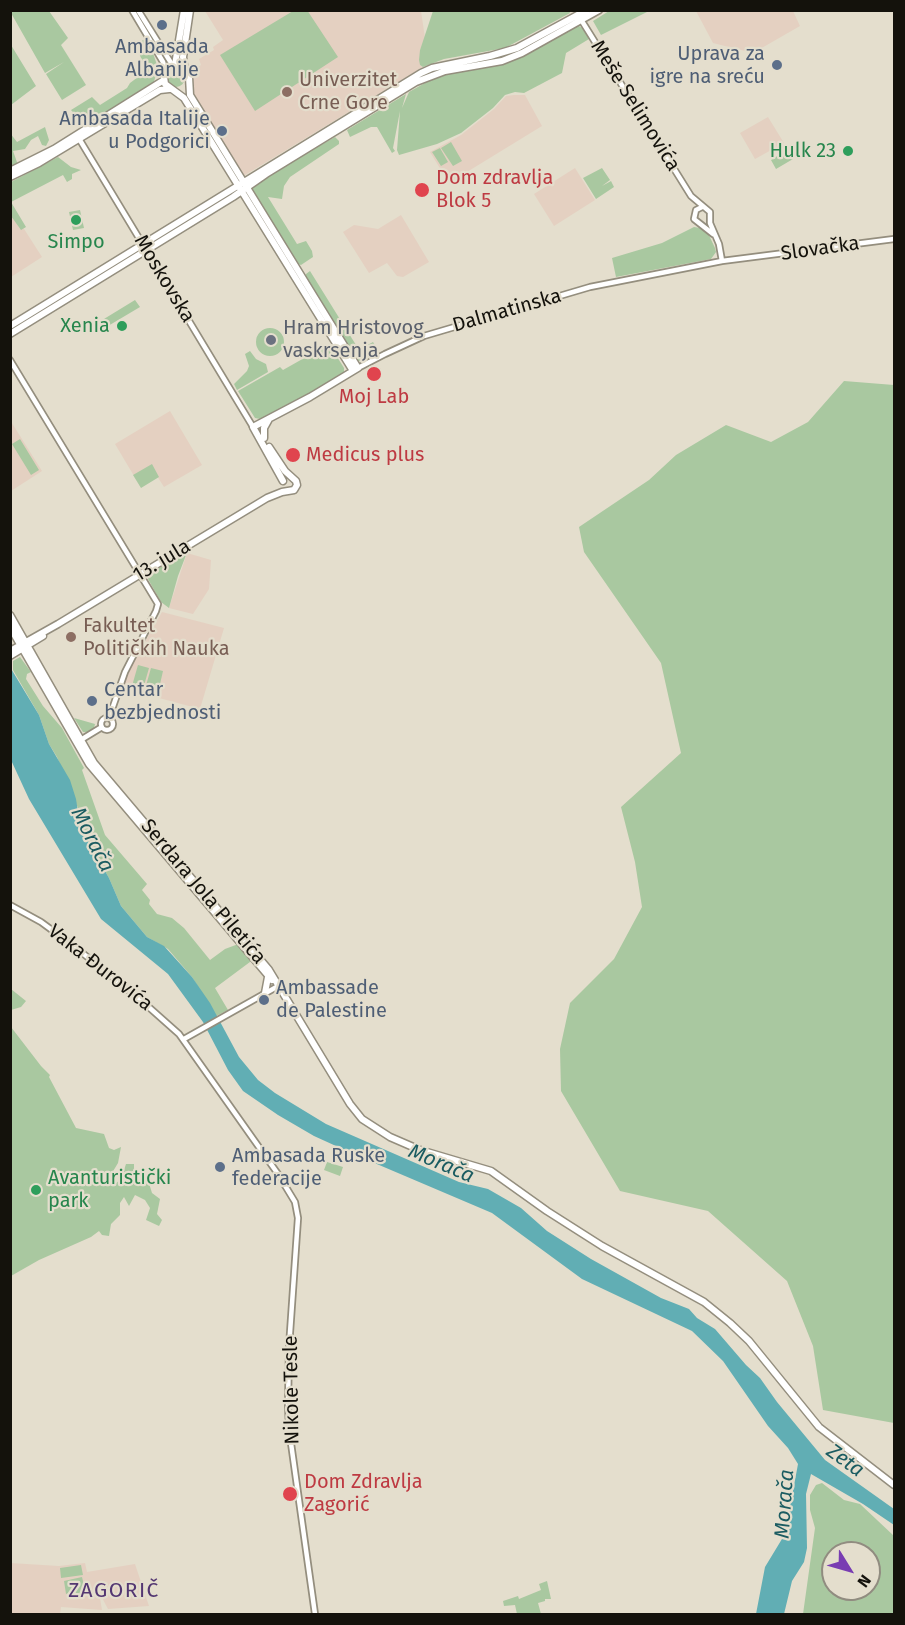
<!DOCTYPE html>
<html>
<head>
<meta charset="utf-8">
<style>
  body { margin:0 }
  #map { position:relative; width:905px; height:1625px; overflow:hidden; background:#e4decd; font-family:"Fira Sans",sans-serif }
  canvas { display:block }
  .frame { position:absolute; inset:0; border:12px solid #14120c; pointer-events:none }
  .north { position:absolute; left:821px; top:1541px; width:60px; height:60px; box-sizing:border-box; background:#e4decd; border:2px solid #918c80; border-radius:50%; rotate:127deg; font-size:16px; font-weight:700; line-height:24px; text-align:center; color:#14120c }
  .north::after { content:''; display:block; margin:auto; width:21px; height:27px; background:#793db2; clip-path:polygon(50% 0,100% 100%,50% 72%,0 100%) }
</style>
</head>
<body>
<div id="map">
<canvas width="905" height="1625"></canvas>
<div class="frame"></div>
<div class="north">N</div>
</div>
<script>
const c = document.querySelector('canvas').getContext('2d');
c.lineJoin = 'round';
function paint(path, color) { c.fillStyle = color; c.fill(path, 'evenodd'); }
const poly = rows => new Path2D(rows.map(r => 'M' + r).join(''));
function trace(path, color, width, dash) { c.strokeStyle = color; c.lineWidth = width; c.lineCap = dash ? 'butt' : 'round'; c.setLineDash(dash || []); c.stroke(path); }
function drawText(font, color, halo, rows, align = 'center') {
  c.font = font + ' "Fira Sans",sans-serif'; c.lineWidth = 4.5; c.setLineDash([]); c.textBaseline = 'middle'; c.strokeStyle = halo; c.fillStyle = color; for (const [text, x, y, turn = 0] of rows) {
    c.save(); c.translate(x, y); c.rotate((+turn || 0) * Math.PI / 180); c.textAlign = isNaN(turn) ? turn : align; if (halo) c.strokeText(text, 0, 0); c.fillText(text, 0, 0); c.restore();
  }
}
const education = poly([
  [205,11,421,11,425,38,420,50,420,65,423,67,245,175,240,172,191,96,190,72,201,65,199,59,214,50,213,47,223,40],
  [696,11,793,11,800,26,753,53,713,43],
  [514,95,525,95,542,126,449,183,430,152,461,135,494,109,506,96],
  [768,117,784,143,755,159,740,133],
  [575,168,595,200,554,226,534,194],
  [10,207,42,257,11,277,10,277],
  [401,215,429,262,403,277,397,276,387,263,369,273,343,232,354,225,378,229],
  [170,411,202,465,164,487,157,476,140,486,115,444],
  [10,420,42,471,11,491,10,491],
  [187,553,211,560,209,589,193,614,169,608],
  [162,612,224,628,200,709,122,688,124,678],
  [10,1563,59,1566,85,1563,87,1572,135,1564,149,1606,108,1609,99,1592,102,1610,61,1607,60,1614,11,1614]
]);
const green = poly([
  [307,10,338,57,255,111,220,55,293,11],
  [11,11,49,11,68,38,61,45,86,85,62,100,46,74,64,62,45,73,11,13],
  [433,11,569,10,570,13,505,48,444,59,423,67,420,65,419,60,420,50],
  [609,11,609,10,649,11,601,35,593,21],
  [576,24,582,28,589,39,566,53,562,73,524,93,515,92,505,95,493,108,461,133,437,144,399,155,397,150,400,111,393,148,395,151,392,153,377,127,371,127,350,137,347,130,406,94,402,108,409,92,441,74,505,61],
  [148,38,158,68,153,85,90,123,85,122,75,115,71,110,92,97,100,105,127,88,130,83,138,77,145,67,135,44],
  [11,45,36,86,11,105,10,105],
  '167 78a9 9 0 1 1 18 0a9 9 0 1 1-18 0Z',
  [45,127,49,140,46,146,42,145,38,136,31,140,25,149,13,151,18,165,11,168,10,133,17,142],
  [335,137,339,141,339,144,290,177,284,186,282,199,268,197,297,244,306,241,312,251,313,257,301,265,296,263,252,192,253,188,256,182],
  [451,142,462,161,453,166,441,148],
  [440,148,448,162,441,166,432,152],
  [787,150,793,159,776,169,771,160],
  [58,157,71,167,81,170,72,174,72,179,67,182,63,175,11,202,26,227,21,230,11,216,11,182],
  [602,168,610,180,602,186,611,181,614,187,596,199,583,178],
  [80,210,84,228,73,230,69,212],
  [694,227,706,229,715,248,716,252,711,259,616,277,612,258,662,243],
  [310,271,356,345,359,347,364,347,373,342,378,350,376,353,367,359,358,361,306,277,306,274],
  [135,300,140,307,103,329,99,322],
  '256 342a14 14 0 1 1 28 0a14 14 0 1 1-28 0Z',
  [329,344,344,368,344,372,299,401,260,419,255,418,238,391,280,367,283,370],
  [250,351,256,359,266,364,268,372,237,390,234,384,247,371,249,366,245,354],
  [844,381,894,385,894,1423,823,1410,813,1346,787,1281,708,1211,620,1191,561,1091,560,1049,570,1003,614,959,642,907,635,862,621,807,681,753,661,663,584,552,579,527,649,480,676,455,726,425,771,442,808,422],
  [20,439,39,470,31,475,12,444],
  [152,464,159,477,141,488,133,475],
  [188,550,178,576,169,608,161,602,148,579,148,575],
  [20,657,31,672,27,674,26,679,43,706,62,728,84,768,82,770,105,835,147,884,142,890,150,900,149,904,157,914,172,918,184,928,210,960,225,949,241,943,254,959,215,988,228,1010,216,1016,192,977,168,949,147,937,121,906,109,878,84,834,78,808,57,757,49,744,39,715,13,670,13,661],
  [138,665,149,668,143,689,132,686],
  [151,668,163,671,158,693,145,689],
  [74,718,95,724,94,728,87,732,83,732],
  [11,989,26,1001,21,1007,11,1010],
  [11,1027,41,1066,50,1075,49,1077,76,1128,104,1134,109,1148,114,1150,121,1147,118,1163,112,1173,106,1175,106,1181,115,1184,121,1179,126,1164,134,1164,134,1177,139,1183,148,1180,152,1193,160,1199,157,1214,162,1220,159,1226,146,1220,150,1208,145,1200,135,1195,129,1206,124,1197,120,1203,120,1215,111,1224,109,1236,102,1235,99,1231,91,1237,39,1260,11,1276],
  [327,1162,343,1167,340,1176,324,1170],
  [822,1483,844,1500,860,1504,894,1536,894,1614,803,1614,815,1528,810,1510,810,1495,816,1485],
  [833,1553,869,1553,869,1589,833,1589],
  [81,1565,83,1575,61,1578,60,1568],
  [82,1577,86,1594,77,1597,75,1591,66,1594,64,1581],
  [547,1581,551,1599,545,1599,545,1601,538,1603,541,1614,517,1614,515,1605,504,1606,503,1601,518,1596,519,1599,541,1590,539,1584]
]);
const water = poly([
  [10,667,39,715,49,744,70,780,76,799,79,818,84,834,109,878,121,906,147,937,164,946,192,977,210,1003,239,1057,258,1080,275,1093,326,1124,459,1182,488,1189,521,1208,547,1231,591,1259,661,1298,689,1309,697,1318,715,1329,746,1365,760,1378,777,1402,825,1460,894,1509,894,1525,863,1504,811,1474,806,1494,807,1548,804,1562,792,1581,784,1614,756,1614,765,1567,785,1534,798,1464,788,1448,768,1426,723,1361,692,1331,582,1279,492,1213,358,1156,314,1136,278,1115,243,1091,228,1070,203,1022,168,974,101,919,29,799,11,760]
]);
const minor = poly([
  [132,10,163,62,166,71],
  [138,10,173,66],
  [580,18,691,196,710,212,710,223,719,244,722,261],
  [78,137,253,427],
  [702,207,696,210,694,219,713,234],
  [10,360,158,604,156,611,125,672,109,718],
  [358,368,385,354,424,336,590,287,722,261,894,239],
  '101 724a6 6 0 1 1 12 0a6 6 0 1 1-12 0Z',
  [79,741,102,727],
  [10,905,41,922,75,947,143,1002,179,1034,278,1174,295,1202,298,1218,289,1347,288,1405,289,1429,315,1614],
  [184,1039,280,985]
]);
const major = poly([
  [190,10,183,57,184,66,189,77,190,95,358,368,310,397,253,427,283,481],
  [175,65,184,10],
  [184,68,177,65,168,69,164,77,165,84,184,98,353,371],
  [10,171,54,149,164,80],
  [10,177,39,163,160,90,169,89],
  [10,326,421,73,432,68,490,56,517,48,587,10],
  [10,334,233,197,266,174,416,82,445,71,502,61,522,53,599,10],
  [264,438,264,428,269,419],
  [10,615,94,763,269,970,350,1104,362,1119,390,1137,420,1150,491,1171,547,1211,602,1246,704,1302,730,1323,749,1341,819,1427,894,1485],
  [10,627,89,764,272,980],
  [10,651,58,624,267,498,282,492,294,490,297,485,296,481,285,471,269,447],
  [10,656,43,636],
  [265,993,268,977]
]);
const markers = [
  [162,25,6,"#5c6f8a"],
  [777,65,6,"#5c6f8a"],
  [287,92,6,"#8d6e63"],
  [222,131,6,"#5c6f8a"],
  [848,151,6,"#2e9e5b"],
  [422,190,8,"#e0444e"],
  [76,220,6,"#2e9e5b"],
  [122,326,6,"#2e9e5b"],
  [271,340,6,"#6b7280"],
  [374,374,8,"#e0444e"],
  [293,455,8,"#e0444e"],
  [71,637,6,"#8d6e63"],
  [92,701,6,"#5c6f8a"],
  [264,1000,6,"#5c6f8a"],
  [220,1167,6,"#5c6f8a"],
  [36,1190,6,"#2e9e5b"],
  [290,1494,8,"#e0444e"]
];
const serviceNames = [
  ["Ambasada",162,47,"center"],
  ["Albanije",162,70,"center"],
  ["Uprava za",765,54,"right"],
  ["igre na sreću",765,77,"right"],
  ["Ambasada Italije",210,119,"right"],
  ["u Podgorici",210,142,"right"],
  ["Centar",104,690],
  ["bezbjednosti",104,713],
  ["Ambassade",276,988],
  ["de Palestine",276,1011],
  ["Ambasada Ruske",232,1156],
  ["federacije",232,1179]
];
const educationNames = [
  ["Univerzitet",299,80],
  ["Crne Gore",299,103],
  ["Fakultet",83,626],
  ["Političkih Nauka",83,649]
];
const streetNames = [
  ["Meše Selimovića",635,106,58],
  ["Slovačka",820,249,-8],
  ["Moskovska",164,279,59],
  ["Dalmatinska",507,311,-16],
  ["13. jula",162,561,-31],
  ["Serdara Jola Piletića",203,892,50],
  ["Vaka Đurovića",100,968,38],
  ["Nikole Tesle",292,1390,-91]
];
const leisureNames = [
  ["Hulk 23",836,151],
  ["Simpo",76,242,"center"],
  ["Xenia",110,326],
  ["Avanturistički",48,1178,"left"],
  ["park",48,1201,"left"]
];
const healthNames = [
  ["Dom zdravlja",436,178],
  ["Blok 5",436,201],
  ["Moj Lab",374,397,"center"],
  ["Medicus plus",306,455],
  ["Dom Zdravlja",304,1482],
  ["Zagorić",304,1505]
];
const worshipNames = [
  ["Hram Hristovog",283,328],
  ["vaskrsenja",283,351]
];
const waterNames = [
  ["Morača",92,840,63],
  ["Morača",441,1164,23],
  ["Zeta",845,1461,36],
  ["Morača",785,1504,-86]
];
const neighbourhoodNames = [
  ["ZAGORIČ",114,1591]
];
paint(education, '#e4d0c1');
paint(green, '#a9c8a0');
paint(water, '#61aeb4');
trace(minor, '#948e7e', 8);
trace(major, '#948e7e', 9);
trace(minor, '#fff', 4.5);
trace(major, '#fff', 6);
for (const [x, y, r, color] of markers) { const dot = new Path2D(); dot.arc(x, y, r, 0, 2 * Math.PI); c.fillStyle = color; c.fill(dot); trace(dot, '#e4decd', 2); }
drawText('20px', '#4e5e75', '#e4decd', serviceNames, 'left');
drawText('20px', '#785e54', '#e4decd', educationNames, 'left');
drawText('20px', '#14120c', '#e4decd', streetNames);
drawText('20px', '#27864d', '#e4decd', leisureNames, 'right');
drawText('20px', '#be3a42', '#e4decd', healthNames, 'left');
drawText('20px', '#5b616d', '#e4decd', worshipNames, 'left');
drawText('italic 21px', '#1b5c61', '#e4decd', waterNames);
c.letterSpacing = '1.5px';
drawText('21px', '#533772', '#e4decd', neighbourhoodNames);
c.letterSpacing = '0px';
</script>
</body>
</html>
